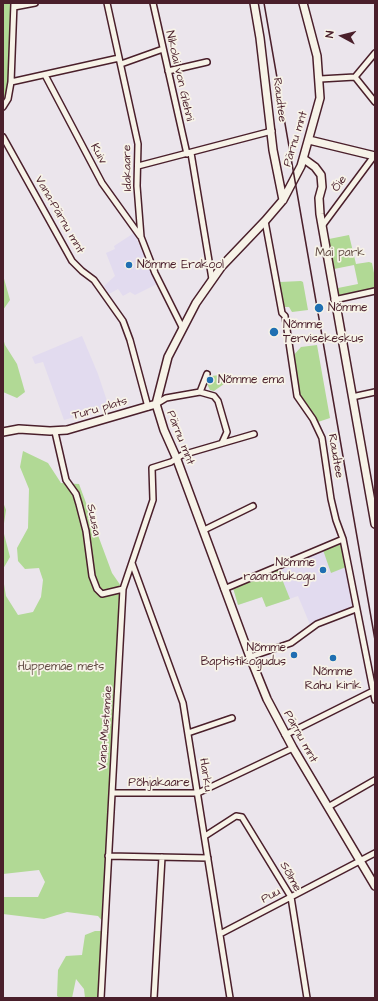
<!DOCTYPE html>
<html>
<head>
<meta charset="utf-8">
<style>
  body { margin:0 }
  #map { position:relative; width:378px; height:1001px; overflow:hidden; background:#ebe5ec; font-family:"Architects Daughter",sans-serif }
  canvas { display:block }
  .frame { position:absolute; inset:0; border:4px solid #4a1f2b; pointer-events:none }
  .north { position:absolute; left:322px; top:16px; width:40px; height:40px; -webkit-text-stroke:3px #f7f3e8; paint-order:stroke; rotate:277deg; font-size:11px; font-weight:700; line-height:16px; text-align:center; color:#4a1f2b }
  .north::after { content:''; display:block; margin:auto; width:14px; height:18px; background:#4a1f2b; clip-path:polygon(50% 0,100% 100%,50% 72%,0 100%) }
</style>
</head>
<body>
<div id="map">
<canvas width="378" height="1001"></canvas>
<div class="frame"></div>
<div class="north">N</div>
</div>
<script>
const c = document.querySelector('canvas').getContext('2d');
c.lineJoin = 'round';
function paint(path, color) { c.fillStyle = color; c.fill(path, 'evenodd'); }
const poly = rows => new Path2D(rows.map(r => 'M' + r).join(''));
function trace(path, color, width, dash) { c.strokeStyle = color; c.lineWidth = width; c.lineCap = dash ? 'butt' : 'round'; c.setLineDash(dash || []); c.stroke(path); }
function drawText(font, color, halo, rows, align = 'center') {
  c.font = font + ' "Architects Daughter",sans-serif'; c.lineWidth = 3.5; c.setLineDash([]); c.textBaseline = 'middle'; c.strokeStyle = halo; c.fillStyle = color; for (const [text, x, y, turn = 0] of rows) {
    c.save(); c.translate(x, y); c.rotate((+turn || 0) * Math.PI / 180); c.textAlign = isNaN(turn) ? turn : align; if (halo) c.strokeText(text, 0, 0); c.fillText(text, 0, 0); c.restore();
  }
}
const built = poly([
  [134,233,157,284,135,295,130,292,123,296,118,289,109,294,104,286,115,276,106,253,115,249,114,246],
  [82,336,98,374,109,407,64,420,43,362,35,364,32,357],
  [342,544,353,609,311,627,298,596,266,607,262,597,238,605,233,588]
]);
const green = poly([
  [3,3,14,3,11,82,3,107],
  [349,235,356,264,369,262,372,263,375,278,375,291,334,300,333,289,358,284,354,265,329,270,324,240],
  [3,275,10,300,3,310],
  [301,281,303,282,308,310,292,312,289,307,284,307,280,282],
  [3,338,5,345,17,364,25,392,17,398,3,392],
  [317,345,330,418,318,422,301,399,292,357,301,347],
  [227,374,231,376,231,379,214,391,210,390,206,382,207,379,212,376],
  [23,451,48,463,61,483,79,484,112,573,123,589,105,924,98,916,67,912,44,919,3,914,3,897,38,897,45,882,39,870,3,874,3,578,6,596,18,615,33,612,41,597,43,580,39,568,25,569,18,561,17,548,28,528,29,489,20,467],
  [3,502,6,510,3,530,10,557,3,569],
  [342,544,346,567,331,573,323,550],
  [278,569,290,599,266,607,262,597,238,605,233,588],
  [95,931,105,931,101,998,85,998,84,989,76,979,72,998,60,998,57,996,58,970,66,956,82,955,85,935]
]);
const street = poly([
  [107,3,138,144,137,186,141,237,155,273,182,327],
  [153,3,187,154],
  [14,7,35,3],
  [121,64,163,49],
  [168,71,207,62],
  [45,75,102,183,140,236],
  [355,77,375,53],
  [320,79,355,77,375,102],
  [11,82,119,58],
  [3,107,8,99,11,82,14,3],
  [3,137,72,261,82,271,94,280,123,321,130,340,148,407],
  [191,153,212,279],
  [138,166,272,131],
  [265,221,282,313,285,316,297,396,313,419,322,438,331,499,336,520,343,539,375,700],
  [322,226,374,156],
  [334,300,375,291],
  [200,392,207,374],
  [352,397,375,392],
  [156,404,166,398,200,392,214,396,218,401,227,432,222,443],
  [55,432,66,480,76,494,79,504,86,531,92,576,97,589,102,594,123,589],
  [204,530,253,506],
  [132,563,183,703,230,998],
  [224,589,343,539],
  [250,657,291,643,317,624,356,609],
  [188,733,232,718],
  [285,735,373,691],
  [112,793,198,793,293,748],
  [328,807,375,780],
  [205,836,236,816,242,817,291,897,307,998],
  [108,856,208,858],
  [220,934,375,853],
  [101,998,123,589,153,500,152,468,171,462,182,455,254,434],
  [154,998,162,857]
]);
const secondary = poly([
  [254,3,260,38,273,150,283,200],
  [303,3,317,56,320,98,301,166,283,200,265,221,222,266,196,303,168,357,156,404,164,430,176,457,250,657,267,699,293,748,375,886],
  [309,140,375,156],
  [304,159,315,167,321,175,322,187,319,198,320,214,375,524],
  [3,432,19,429,50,431,67,430,156,404]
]);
const rail = poly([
  [264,3,375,640]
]);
const markers = [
  [129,265,4,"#1f6fb2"],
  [319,308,5,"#1f6fb2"],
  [274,332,5,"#1f6fb2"],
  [210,380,4,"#1f6fb2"],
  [323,570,4,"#1f6fb2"],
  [294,655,4,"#1f6fb2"],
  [333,658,4,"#1f6fb2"]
];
const streetNames = [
  ["Nikolai von Glehni",179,76,77],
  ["Raudtee",279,100,83],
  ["Pärnu mnt",296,139,-73],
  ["Kuiv",98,154,62],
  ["Idakaare",128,168,-91],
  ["Õie",340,184,-55],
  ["Vana-Pärnu mnt",59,215,60],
  ["Turu plats",100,409,-16],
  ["Pärnu mnt",180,438,68],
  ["Raudtee",335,456,80],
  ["Suusa",93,520,78],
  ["Vana-Mustamäe",106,728,-86],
  ["Pärnu mnt",300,737,61],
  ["Harku",205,775,81],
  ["Põhjakaare",159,783],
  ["Sõlme",290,877,61],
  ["Puu",271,896,-28]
];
const parkNames = [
  ["Mai park",340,253],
  ["Hüppemäe mets",61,667]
];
const poiNames = [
  ["Nõmme Erakool",137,265],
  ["Nõmme",328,308],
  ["Nõmme",283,325],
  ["Tervisekeskus",283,339],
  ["Nõmme ema",218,380],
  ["Nõmme",315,563,"right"],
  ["raamatukogu",315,577,"right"],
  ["Nõmme",286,648,"right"],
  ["Baptistikogudus",286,662,"right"],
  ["Nõmme",333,672,"center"],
  ["Rahu kirik",333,686,"center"]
];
paint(built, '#e2dbef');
paint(green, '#b1d995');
trace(street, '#4a1f2b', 8);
trace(secondary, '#4a1f2b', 10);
trace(street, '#f7f3e8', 5);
trace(secondary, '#f7f3e8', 7);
trace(rail, '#4a1f2b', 1.5);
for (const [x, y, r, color] of markers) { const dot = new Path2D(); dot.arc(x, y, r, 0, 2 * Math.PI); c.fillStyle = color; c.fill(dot); trace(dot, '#f7f3e8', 1.5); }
drawText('12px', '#4a1f2b', '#f7f3e8', streetNames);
drawText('12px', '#644e46', '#f7f3e8', parkNames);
drawText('12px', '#4a1f2b', '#f7f3e8', poiNames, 'left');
</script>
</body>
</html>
